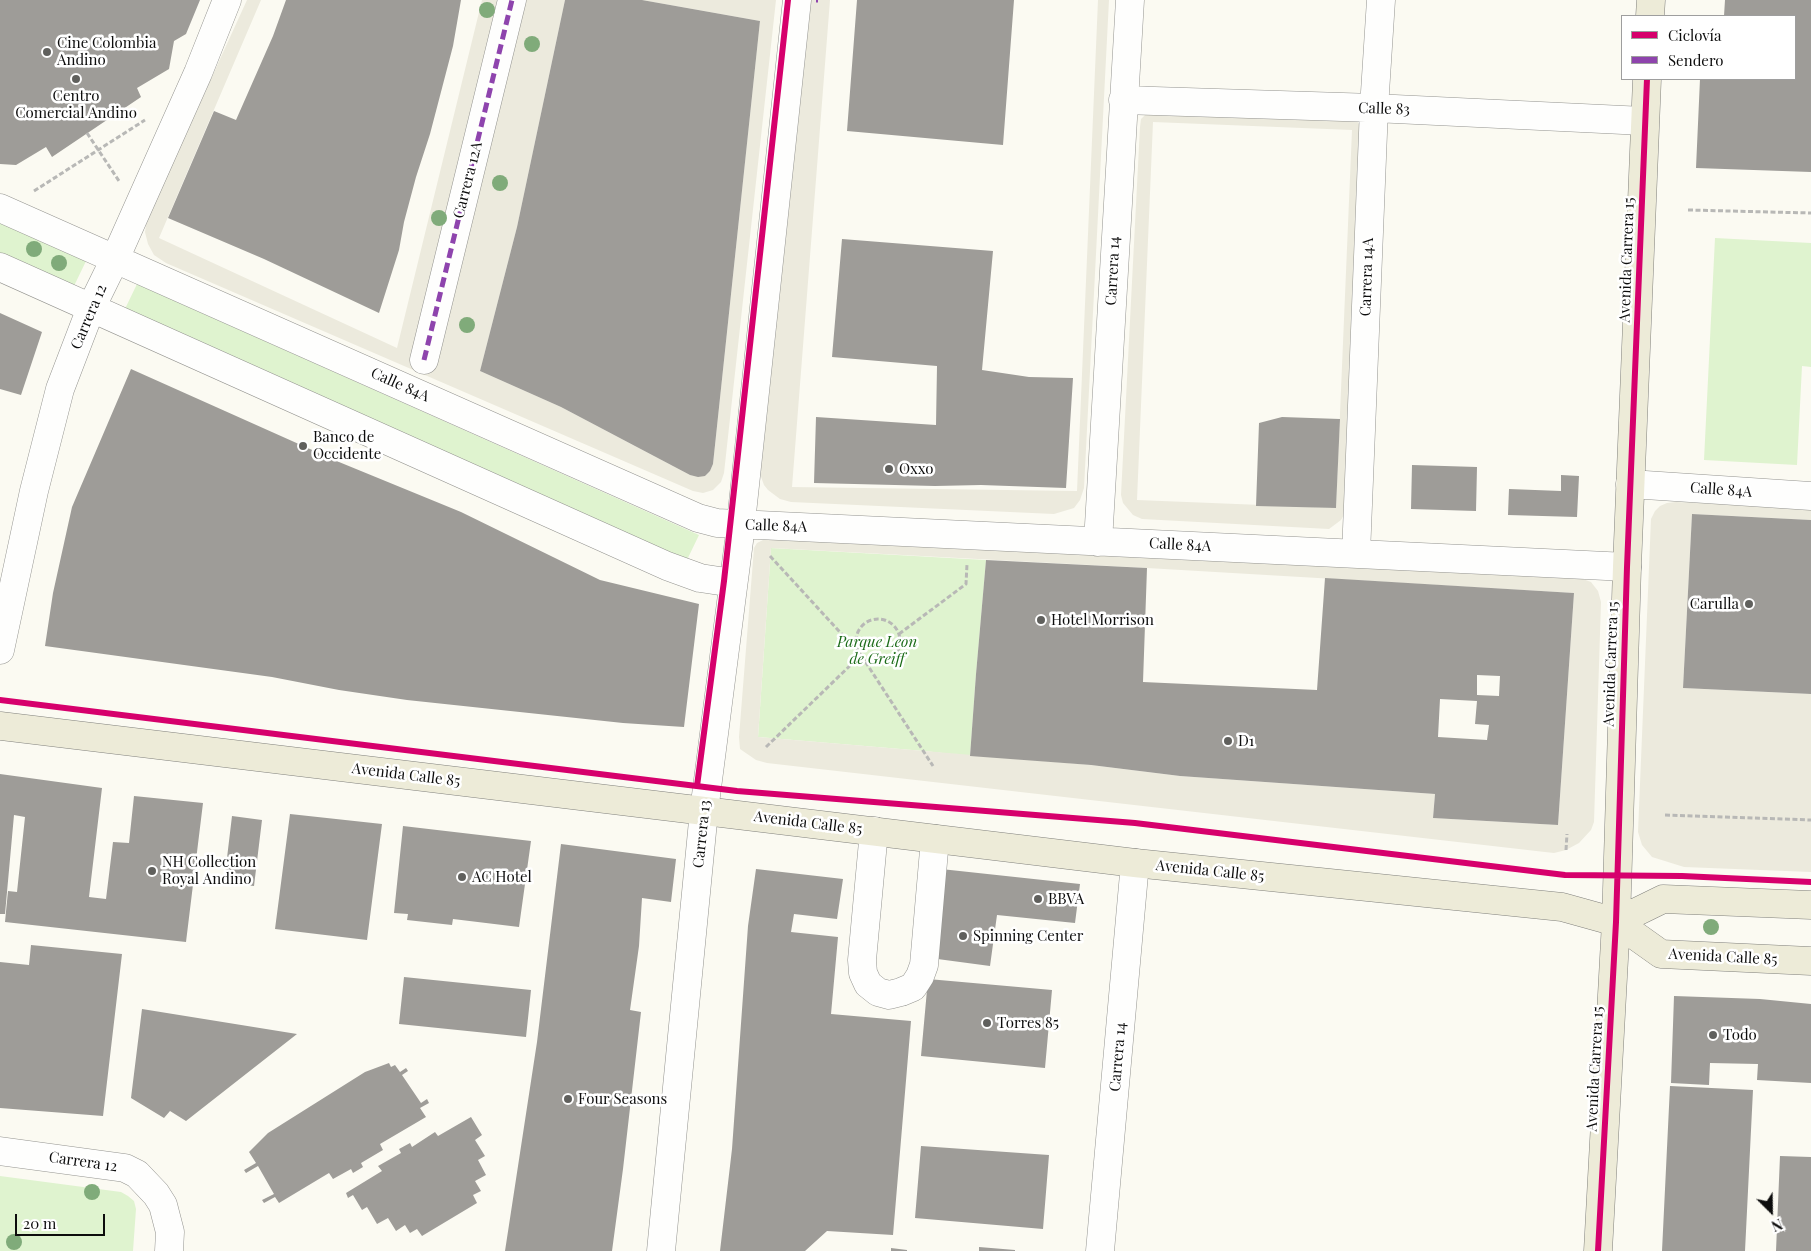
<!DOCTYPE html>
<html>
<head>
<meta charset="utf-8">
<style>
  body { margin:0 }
  #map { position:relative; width:1811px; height:1251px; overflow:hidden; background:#fbfaf2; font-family:"Playfair Display",serif }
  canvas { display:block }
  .legend { position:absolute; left:1621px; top:15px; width:175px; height:65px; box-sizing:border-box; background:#fff; border:1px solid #9e9e9e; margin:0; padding:6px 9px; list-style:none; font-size:15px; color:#0d0d0d }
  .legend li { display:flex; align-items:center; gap:10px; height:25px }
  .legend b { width:25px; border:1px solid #9e9e9e }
  .north { position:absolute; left:1746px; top:1186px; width:50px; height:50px; -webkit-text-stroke:4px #fff; paint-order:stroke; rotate:157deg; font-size:14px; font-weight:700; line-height:20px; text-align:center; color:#0d0d0d }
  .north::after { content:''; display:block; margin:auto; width:18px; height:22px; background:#0d0d0d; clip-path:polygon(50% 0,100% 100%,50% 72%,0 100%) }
  .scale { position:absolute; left:15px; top:1214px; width:90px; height:22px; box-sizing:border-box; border:2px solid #0d0d0d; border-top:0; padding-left:6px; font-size:15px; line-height:18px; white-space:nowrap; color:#0d0d0d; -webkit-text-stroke:4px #fff; paint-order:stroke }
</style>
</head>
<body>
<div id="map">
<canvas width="1811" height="1251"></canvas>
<ul class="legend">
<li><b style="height:6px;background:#d6006c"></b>Ciclovía</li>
<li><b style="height:6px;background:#8e44ad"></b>Sendero</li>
</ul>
<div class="north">N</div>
<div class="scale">20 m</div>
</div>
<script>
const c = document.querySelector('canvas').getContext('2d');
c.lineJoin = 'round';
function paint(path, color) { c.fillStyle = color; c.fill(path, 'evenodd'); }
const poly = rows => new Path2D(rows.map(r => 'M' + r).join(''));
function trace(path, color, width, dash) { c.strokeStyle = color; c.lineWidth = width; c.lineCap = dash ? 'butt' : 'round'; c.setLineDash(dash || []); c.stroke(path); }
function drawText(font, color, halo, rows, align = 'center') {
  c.font = font + ' "Playfair Display",serif'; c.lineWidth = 5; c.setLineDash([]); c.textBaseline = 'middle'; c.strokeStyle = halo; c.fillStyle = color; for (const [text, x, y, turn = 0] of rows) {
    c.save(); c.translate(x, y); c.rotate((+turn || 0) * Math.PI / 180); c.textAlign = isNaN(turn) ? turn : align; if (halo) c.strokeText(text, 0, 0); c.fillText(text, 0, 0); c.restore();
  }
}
const green = poly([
  [0,220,87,259,74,286,0,253],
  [1715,238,1811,243,1811,367,1802,366,1797,465,1704,460],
  [137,284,699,535,686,562,124,311],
  [771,548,986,560,976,674,970,756,924,751,758,737],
  [0,1176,121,1192,128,1196,134,1201,136,1209,133,1251,0,1251]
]);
const plaza = poly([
  [247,0,261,0,159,238,397,348,482,0,565,0,517,227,480,371,561,407,690,475,705,476,710,471,713,464,760,21,642,0,776,0,724,473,721,482,713,490,703,493,693,491,166,263,154,255,148,244,145,232,147,219],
  [807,0,830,0,792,487,1077,491,1098,0,1109,0,1084,488,1080,500,1074,508,1054,514,791,502,780,499,768,490,764,485,760,474],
  [1146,114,1357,121,1361,127,1346,512,1341,520,1329,529,1142,519,1133,515,1123,503,1121,495,1140,127,1141,119],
  [1153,122,1352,130,1336,508,1137,500],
  [1676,502,1811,508,1811,520,1692,514,1683,688,1811,694,1811,872,1684,867,1652,857,1642,845,1638,832,1651,519,1655,511,1660,506,1667,503],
  [767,538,1580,578,1591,582,1598,591,1601,602,1594,822,1591,830,1579,843,1566,850,1554,853,1545,852,767,763,756,760,740,749,739,737,754,548,757,543],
  [771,548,1147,568,1574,593,1558,825,1433,818,1435,794,1180,776,1091,765,758,737]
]);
const building = poly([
  [0,0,200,0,186,34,174,41,169,69,137,88,141,97,52,157,46,147,16,165,0,164],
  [286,0,461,0,453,46,430,134,416,177,404,222,399,250,379,313,264,259,168,218,214,111,236,120,273,36],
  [565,0,642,0,760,21,713,464,710,471,705,476,698,477,690,475,561,407,480,371,517,227],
  [857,0,1014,0,1003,145,847,131],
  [1725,0,1811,0,1811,172,1696,168,1700,79,1795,79,1795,16,1724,16],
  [842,239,993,251,982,370,1029,377,1073,378,1066,488,981,485,935,486,814,483,816,417,936,425,937,366,832,357],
  [0,313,42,332,21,395,0,389],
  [131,369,339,462,461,512,600,580,699,604,684,727,623,723,407,700,339,690,272,677,45,646,53,593,72,507],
  [1282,417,1340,419,1336,508,1256,506,1259,423],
  [1412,465,1477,467,1476,511,1411,509],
  [1561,475,1579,476,1577,517,1508,515,1509,489,1561,491],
  [1692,514,1811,520,1811,694,1683,688],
  [986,560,1147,568,1143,682,1317,690,1325,578,1574,593,1558,825,1433,818,1435,794,1180,776,1091,765,970,756,976,674],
  [1477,675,1500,676,1499,696,1477,695],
  [1440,699,1477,701,1475,724,1489,725,1487,740,1438,737],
  [0,774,102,788,89,897,106,899,113,842,129,843,134,796,203,803,186,942,5,922,8,891,17,892,25,817,14,815,5,914,0,914],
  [290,814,382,824,367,940,275,929],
  [232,816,262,820,254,886,224,883],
  [403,826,531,841,519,927,453,919,452,925,407,920,408,914,394,913],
  [561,844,676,859,671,902,642,898,639,946,630,1010,641,1012,623,1169,612,1251,505,1251,537,1042],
  [756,869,843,879,837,919,794,914,791,932,838,937,831,1014,911,1021,893,1235,827,1231,805,1251,720,1251,732,1149,748,926],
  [941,869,1080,884,1075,923,997,915,990,966,930,958],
  [31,945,122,954,103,1116,0,1108,0,962,29,965],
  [404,977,531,990,526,1037,399,1024],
  [928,979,1052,990,1045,1068,921,1056],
  [1674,996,1760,999,1811,1004,1811,1083,1757,1080,1758,1064,1710,1063,1709,1085,1671,1083],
  [142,1009,297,1034,186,1121,170,1111,164,1118,131,1098],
  [389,1063,391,1067,395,1065,400,1072,406,1068,408,1071,402,1075,421,1103,427,1099,429,1103,420,1108,426,1117,380,1144,383,1150,361,1163,363,1167,353,1173,351,1169,333,1179,329,1173,279,1203,275,1197,264,1203,262,1200,274,1194,258,1166,246,1173,244,1170,256,1163,249,1152,268,1133,365,1072],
  [1670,1086,1753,1090,1745,1251,1662,1251],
  [471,1117,482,1135,475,1140,485,1156,478,1160,486,1175,475,1181,481,1191,473,1195,477,1203,422,1236,417,1229,410,1233,405,1225,396,1231,388,1218,377,1224,367,1207,362,1210,353,1195,348,1198,346,1193,382,1171,378,1166,401,1153,399,1149,410,1143,412,1147,435,1132,438,1136],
  [921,1146,1049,1155,1043,1229,915,1218],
  [1780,1156,1811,1157,1811,1251,1776,1251],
  [979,1247,1015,1250,1015,1251,979,1251],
  [891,1248,907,1250,907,1251,891,1251]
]);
const path = poly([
  [87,133,119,181],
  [34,191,145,120],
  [1688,210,1811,213],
  [770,556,861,655,933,766],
  '856 641a22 22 0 1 1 44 0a22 22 0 1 1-44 0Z',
  [899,634,966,584,967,564],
  [766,747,861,655],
  [1665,815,1811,820],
  [1566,850,1567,834]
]);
const minor = poly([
  [1123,100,1374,108,1644,121],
  [0,208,698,518,717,523,1627,567],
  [0,267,667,566,700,578,733,583],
  [424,360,512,0],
  [1630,484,1811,496],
  [1098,542,1130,0],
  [1356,554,1374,108,1381,0],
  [0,650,34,491,60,389,91,308,115,259,198,73,227,0],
  [874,831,862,960,863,973,868,984,878,992,889,995,901,992,913,987,920,976,924,965,935,839],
  [0,1151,125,1168,137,1174,156,1194,163,1205,170,1232,169,1251],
  [661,1251,704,811,739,541,797,0],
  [1100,1251,1135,863]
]);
const major = poly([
  [1650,16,1651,0],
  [0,726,1135,863,1562,907,1616,922,1661,954,1811,961],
  [1616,922,1663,899,1811,905],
  [1598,1251,1616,922,1627,567,1647,79]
]);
const quiet = poly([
  [816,0,818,0],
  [424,360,512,0]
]);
const cycleway = poly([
  [0,700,737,791,1135,823,1565,875,1682,876,1811,882],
  [697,786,724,581,788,0],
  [1598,1251,1616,922,1627,567,1647,79]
]);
const trees = [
  [487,10],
  [532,44],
  [500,183],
  [439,218],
  [34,249],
  [59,263],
  [467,325],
  [1711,927],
  [92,1192],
  [14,1242]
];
const markers = [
  [47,52,5,"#60605d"],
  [76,79,5,"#60605d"],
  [303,446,5,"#60605d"],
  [889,469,5,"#60605d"],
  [1749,604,5,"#60605d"],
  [1041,620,5,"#60605d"],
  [1228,741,5,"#60605d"],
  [152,871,5,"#60605d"],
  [462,877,5,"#60605d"],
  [1038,899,5,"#60605d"],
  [963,936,5,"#60605d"],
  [987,1023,5,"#60605d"],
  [1713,1035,5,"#60605d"],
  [568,1099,5,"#60605d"]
];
const poiNames = [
  ["Cine Colombia",57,43],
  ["Andino",57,60],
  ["Centro",76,96,"center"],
  ["Comercial Andino",76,113,"center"],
  ["Banco de",313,437],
  ["Occidente",313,454],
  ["Oxxo",899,469],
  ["Carulla",1739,604,"right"],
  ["Hotel Morrison",1051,620],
  ["D1",1238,741],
  ["NH Collection",162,862],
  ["Royal Andino",162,879],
  ["AC Hotel",472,877],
  ["BBVA",1048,899],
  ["Spinning Center",973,936],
  ["Torres 85",997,1023],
  ["Todo",1723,1035],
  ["Four Seasons",578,1099]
];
const streetNames = [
  ["Calle 83",1384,109,2],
  ["Carrera 12A",468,180,-76],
  ["Avenida Carrera 15",1627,260,-88],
  ["Carrera 14",1113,271,-87],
  ["Carrera 14A",1367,277,-88],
  ["Carrera 12",89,317,-67],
  ["Calle 84A",400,385,24],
  ["Calle 84A",1721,490,4],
  ["Calle 84A",776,526,2],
  ["Calle 84A",1180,545,3],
  ["Avenida Carrera 15",1611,664,-88],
  ["Avenida Calle 85",406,775,7],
  ["Avenida Calle 85",808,823,7],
  ["Carrera 13",702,834,-84],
  ["Avenida Calle 85",1210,871,6],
  ["Avenida Calle 85",1723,957,3],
  ["Carrera 14",1118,1057,-85],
  ["Avenida Carrera 15",1595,1069,-87],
  ["Carrera 12",83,1162,8]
];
const parkNames = [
  ["Parque Leon",877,642],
  ["de Greiff",877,659]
];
paint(green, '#dff3cf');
paint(plaza, '#eceadd');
paint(building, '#9e9c98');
trace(minor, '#949490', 29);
trace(major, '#81817d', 29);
trace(path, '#b8b8b6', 3, [5, 2.5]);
trace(minor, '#fefefd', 28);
trace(major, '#edebd8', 28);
trace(quiet, '#8e44ad', 5, [10, 5]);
trace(cycleway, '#d6006c', 6);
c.fillStyle = '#80ab7a';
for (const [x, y] of trees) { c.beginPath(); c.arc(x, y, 8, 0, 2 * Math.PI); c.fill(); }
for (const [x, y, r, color] of markers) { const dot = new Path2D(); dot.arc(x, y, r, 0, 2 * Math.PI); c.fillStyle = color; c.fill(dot); trace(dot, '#fff', 2); }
drawText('15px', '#0d0d0d', '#fff', poiNames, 'left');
drawText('15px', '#0d0d0d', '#fff', streetNames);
drawText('italic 15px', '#1b6b18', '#fff', parkNames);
</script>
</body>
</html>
